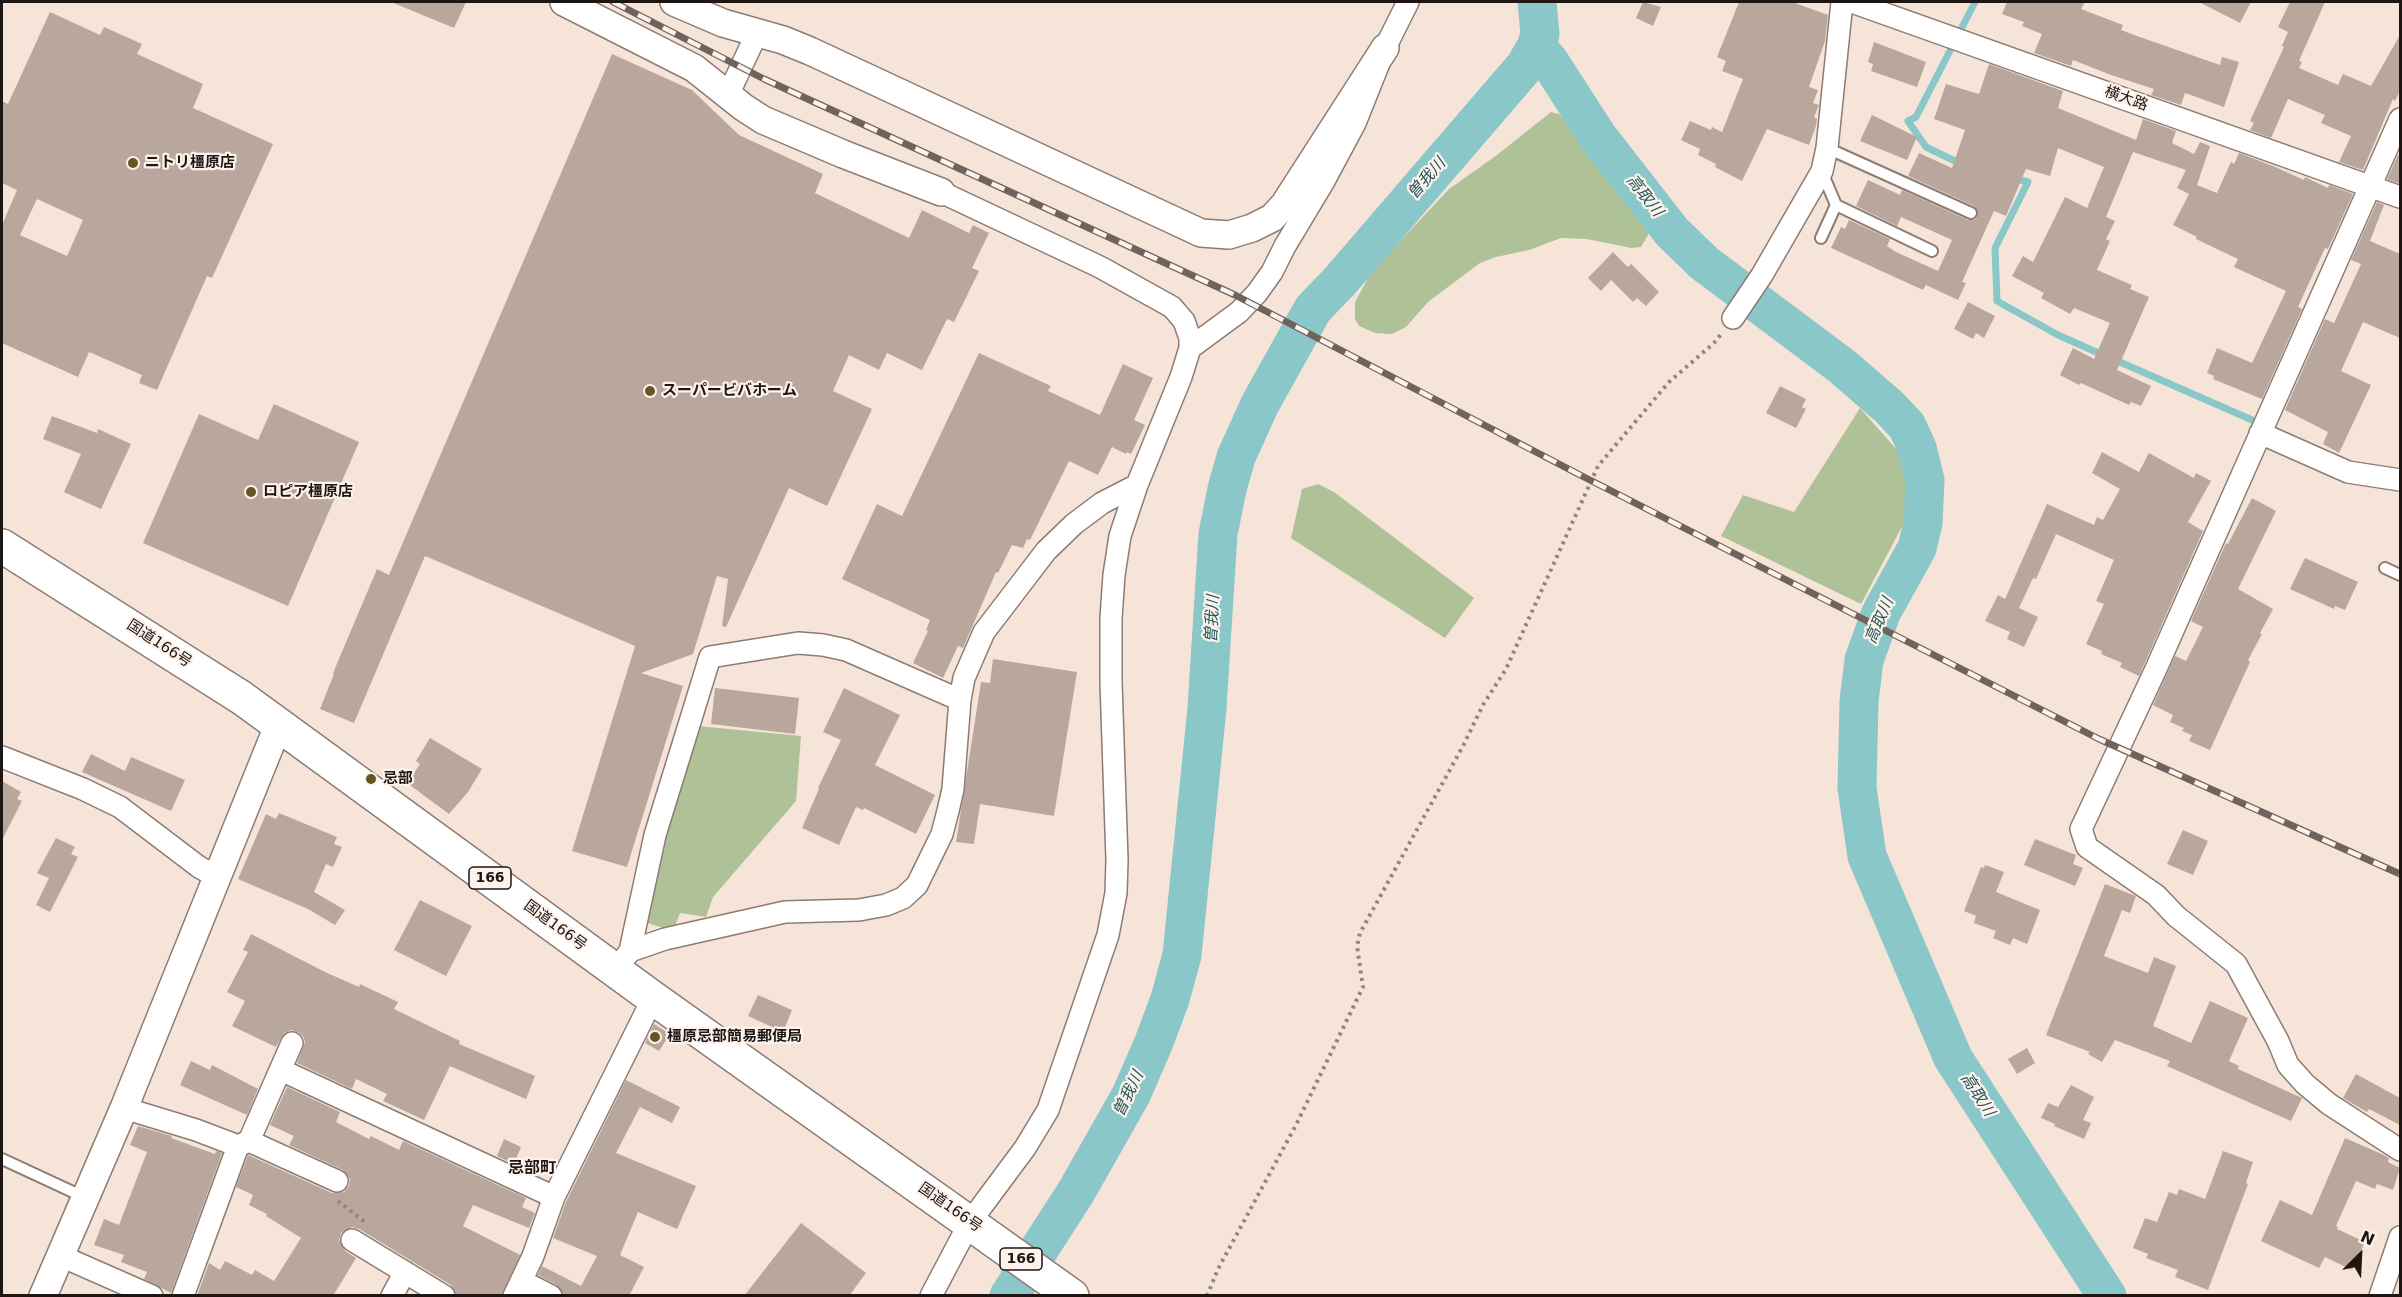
<!DOCTYPE html>
<html>
<head>
<meta charset="utf-8">
<style>
  body { margin:0 }
  #map { position:relative; width:2402px; height:1297px; overflow:hidden; background:#f7e4d9; font-family:"DejaVu Sans",sans-serif }
  canvas { display:block }
  .frame { position:absolute; inset:0; border:3px solid #1d1613; pointer-events:none }
  .north { position:absolute; left:2330px; top:1225px; width:60px; height:60px; -webkit-text-stroke:4px #fef3ec; paint-order:stroke; rotate:24deg; font-size:16px; font-weight:700; line-height:24px; text-align:center; color:#1d1613 }
  .north::after { content:''; display:block; margin:auto; width:21px; height:27px; background:#1d1613; clip-path:polygon(50% 0,100% 100%,50% 72%,0 100%) }
</style>
</head>
<body>
<div id="map">
<canvas width="2402" height="1297"></canvas>
<div class="frame"></div>
<div class="north">N</div>
</div>
<script>
const c = document.querySelector('canvas').getContext('2d');
c.lineJoin = 'round';
function paint(path, color) { c.fillStyle = color; c.fill(path, 'evenodd'); }
const poly = rows => new Path2D(rows.map(r => 'M' + r).join(''));
function trace(path, color, width, dash) { c.strokeStyle = color; c.lineWidth = width; c.lineCap = dash ? 'butt' : 'round'; c.setLineDash(dash || []); c.stroke(path); }
function drawText(font, color, halo, rows, align = 'center') {
  c.font = font + ' "DejaVu Sans","Noto Sans JP",sans-serif'; c.lineWidth = 4.5; c.setLineDash([]); c.textBaseline = 'middle'; c.strokeStyle = halo; c.fillStyle = color; for (const [text, x, y, turn = 0] of rows) {
    c.save(); c.translate(x, y); c.rotate((+turn || 0) * Math.PI / 180); c.textAlign = isNaN(turn) ? turn : align; if (halo) c.strokeText(text, 0, 0); c.fillText(text, 0, 0); c.restore();
  }
}
const forest = poly([
  [1551,112,1559,114,1565,120,1649,233,1641,247,1631,248,1587,239,1561,238,1529,250,1496,257,1480,263,1428,302,1406,327,1392,334,1375,333,1359,326,1355,319,1355,302,1372,271,1449,189,1497,155],
  [1860,408,1904,458,1909,490,1905,521,1861,604,1721,536,1743,495,1794,512],
  [1318,484,1334,492,1474,598,1445,638,1291,538,1302,489],
  [677,724,801,736,796,801,713,897,706,917,680,913,673,931,629,917,644,844]
]);
const stream = poly([
  [1961,164,1926,147,1908,121,1916,117,1975,2],
  [2012,178,2028,182,1995,248,1997,301,2058,335,2103,355],
  [2113,359,2259,423]
]);
const river = poly([
  [1536,47,1549,61,1598,137,1672,232,1704,263,1843,367,1889,407,1907,426,1917,448,1925,480,1923,523,1917,548,1881,613,1864,660,1859,701,1857,788,1867,856,1953,1058,2107,1296],
  [1009,1296,1076,1192,1131,1095,1154,1042,1170,999,1182,955,1207,708,1218,534,1227,489,1236,457,1260,404,1313,309,1340,281,1525,66,1536,47,1540,34,1537,2]
]);
const building = poly([
  [391,2,466,2,454,28],
  [1643,2,1661,7,1653,26,1636,18],
  [1739,2,1792,2,1828,15,1825,41,1809,87,1818,90,1813,103,1819,105,1814,117,1817,119,1816,126,1809,145,1767,129,1742,181,1715,167,1716,164,1698,155,1700,149,1681,140,1690,121,1711,130,1712,127,1722,132,1743,79,1722,71,1726,61,1717,57],
  [2007,2,2085,2,2081,9,2123,25,2121,30,2137,36,2220,65,2222,57,2239,62,2224,107,2185,93,2181,105,2151,95,2154,89,2111,75,2073,60,2071,66,2034,53,2042,34,2022,26,2024,22,2002,14],
  [2199,2,2251,2,2240,23],
  [2290,2,2325,2,2299,61,2302,62,2299,68,2338,85,2343,74,2371,86,2400,35,2400,91,2395,101,2393,99,2363,170,2339,162,2351,136,2321,123,2325,115,2288,99,2271,138,2250,130,2254,123,2250,121,2284,47,2282,46,2288,32,2278,27],
  [50,12,100,35,104,27,142,44,137,54,203,84,193,108,273,144,212,278,207,276,157,390,139,383,142,375,89,352,78,377,2,343,2,225,17,190,2,183,2,101,8,104],
  [37,199,83,220,67,256,20,235],
  [1874,42,1926,62,1917,87,1871,71,1873,64,1868,62],
  [612,54,692,90,739,135,823,174,815,193,909,238,922,210,969,233,973,225,989,233,972,268,979,271,954,322,947,319,922,370,887,353,879,370,849,355,833,391,872,409,827,506,789,488,726,627,722,626,728,579,717,576,693,654,641,673,683,686,627,867,572,851,635,646,425,556,354,723,320,709,334,674,333,673,377,569,389,575],
  [1989,64,2063,91,2058,108,2136,140,2143,119,2176,131,2172,143,2194,154,2200,142,2210,146,2197,185,2217,193,2231,162,2234,164,2239,153,2273,166,2304,180,2305,177,2328,188,2329,185,2353,194,2328,249,2325,248,2298,307,2302,309,2262,399,2213,379,2214,376,2207,373,2217,348,2252,363,2286,291,2234,267,2238,259,2196,239,2197,237,2173,225,2189,194,2177,188,2186,170,2133,152,2106,217,2115,221,2106,239,2110,241,2097,270,2132,285,2130,289,2149,297,2117,370,2151,386,2141,406,2131,402,2129,405,2081,383,2079,385,2060,375,2073,348,2094,359,2110,323,2074,308,2070,314,2041,298,2044,293,2012,276,2023,256,2033,262,2065,197,2087,208,2104,167,2058,148,2050,176,2026,169,2006,216,1994,211,1962,282,1966,283,1958,300,1926,285,1923,290,1831,248,1841,227,1845,229,1849,220,1890,239,1887,246,1896,252,1938,271,1952,240,1901,217,1897,226,1856,206,1868,180,1900,195,1902,190,1968,220,1976,219,1978,212,1974,206,1908,176,1919,153,1952,168,1965,130,1934,119,1946,84,1979,94],
  [1872,115,1917,137,1907,160,1860,141],
  [2398,155,2400,156,2400,184,2387,179],
  [2377,202,2384,205,2370,241,2400,254,2400,338,2363,322,2341,371,2371,385,2339,453,2323,444,2328,432,2285,410,2325,319,2334,323,2361,264,2351,260],
  [1613,252,1628,267,1631,264,1659,292,1646,306,1637,298,1633,302,1611,280,1601,291,1588,278],
  [1968,302,1995,316,1984,338,1976,333,1973,339,1954,329],
  [979,353,1051,386,1048,391,1100,415,1123,364,1153,378,1134,420,1145,425,1131,454,1127,452,1126,454,1112,447,1098,475,1069,461,1030,540,1027,539,1023,548,1012,545,998,573,996,572,963,648,958,646,943,678,913,663,928,631,926,630,930,620,842,579,877,504,902,516],
  [1780,386,1806,399,1802,407,1806,409,1796,428,1766,413],
  [274,404,359,442,288,606,143,543,199,414,258,440],
  [52,416,97,433,98,429,131,444,101,509,64,492,81,454,43,439],
  [2102,452,2139,472,2149,453,2194,478,2196,473,2211,481,2188,522,2203,531,2139,676,2120,667,2122,663,2101,654,2102,651,2086,644,2104,604,2096,601,2114,560,2056,534,2036,579,2033,578,2019,608,2038,617,2024,647,2007,639,2010,632,1985,621,1998,595,2005,599,2047,504,2094,525,2097,517,2103,520,2120,489,2092,473],
  [2252,498,2276,511,2238,589,2273,609,2260,633,2262,634,2248,660,2250,662,2210,750,2189,741,2192,735,2182,731,2184,728,2170,722,2173,715,2153,705,2175,656,2186,661,2203,627,2191,621,2226,543,2228,544],
  [2305,558,2358,582,2345,610,2335,606,2334,609,2290,589],
  [993,659,1077,672,1054,816,980,804,974,844,956,842,981,682,990,683],
  [715,688,799,698,795,734,711,724],
  [844,688,900,715,875,765,935,795,916,834,864,808,863,810,856,807,839,845,802,828,819,789,818,788,841,740,823,732],
  [430,738,482,769,468,792,449,814,407,783,420,764,416,761],
  [91,754,125,771,131,757,185,780,171,811,82,772],
  [2,781,21,792,17,799,22,801,2,840],
  [279,813,337,837,334,844,342,847,333,867,326,864,314,892,345,910,335,925,308,909,238,879,266,814,276,819],
  [2183,830,2208,841,2193,875,2167,864],
  [56,838,75,847,71,854,78,857,50,912,36,905,49,878,37,873],
  [2035,839,2076,855,2073,864,2083,868,2075,886,2024,865],
  [1985,865,2004,872,1996,892,2040,910,2027,944,2013,938,2010,945,1993,938,1996,931,1974,923,1976,916,1964,911,1981,867,1984,868],
  [2105,884,2136,896,2130,913,2122,910,2104,956,2148,973,2154,957,2176,966,2153,1026,2191,1043,2210,1001,2248,1018,2229,1061,2239,1066,2238,1069,2302,1098,2291,1121,2167,1066,2170,1061,2115,1040,2102,1062,2088,1054,2090,1052,2046,1035],
  [420,900,472,926,446,976,394,950],
  [251,934,325,972,359,987,360,984,398,1002,394,1009,460,1041,459,1044,535,1076,526,1099,450,1066,424,1120,383,1101,387,1094,356,1079,352,1089,297,1063,305,1042,303,1036,298,1032,291,1030,284,1033,276,1047,232,1026,245,1001,227,992,248,952,243,950],
  [758,995,792,1010,783,1032,748,1016],
  [654,1024,670,1034,659,1051,645,1043],
  [2027,1048,2035,1063,2017,1074,2008,1059],
  [191,1061,210,1070,212,1065,258,1089,247,1115,180,1085],
  [2356,1074,2400,1098,2400,1125,2369,1109,2367,1112,2343,1098],
  [626,1080,680,1107,672,1123,640,1107,616,1153,696,1186,677,1229,638,1212,620,1255,644,1267,629,1296,564,1296,557,1285,538,1275,542,1266,581,1286,597,1256,553,1238,566,1202],
  [2071,1085,2094,1097,2083,1120,2091,1123,2084,1139,2054,1126,2055,1124,2041,1118,2048,1103,2058,1107],
  [287,1087,340,1112,336,1122,369,1139,371,1136,399,1150,403,1141,526,1198,522,1207,535,1213,529,1228,473,1205,463,1226,520,1255,501,1296,457,1296,451,1285,359,1229,352,1227,341,1233,339,1240,345,1251,356,1258,333,1296,197,1296,209,1263,220,1270,225,1261,252,1275,255,1270,274,1281,301,1238,266,1216,267,1214,249,1205,253,1195,236,1187,248,1155,332,1193,344,1192,349,1186,350,1179,343,1170,289,1145,294,1136,270,1125],
  [138,1126,172,1136,171,1138,215,1154,216,1151,222,1153,171,1293,144,1279,147,1272,121,1262,124,1255,94,1245,104,1219,119,1225,147,1152,130,1145],
  [2345,1138,2384,1155,2389,1158,2388,1162,2400,1168,2393,1190,2377,1184,2375,1189,2356,1181,2336,1226,2338,1227,2337,1229,2365,1242,2352,1270,2325,1257,2319,1268,2261,1241,2280,1200,2312,1215],
  [504,1139,521,1147,514,1164,497,1156],
  [2223,1151,2253,1162,2246,1183,2248,1184,2208,1290,2175,1277,2178,1270,2146,1258,2148,1254,2133,1248,2145,1218,2157,1222,2169,1192,2177,1195,2179,1189,2205,1199],
  [801,1223,866,1273,849,1296,744,1296]
]);
const path = poly([
  [338,1201,365,1222],
  [1207,1296,1218,1269,1296,1125,1363,987,1357,946,1360,933,1463,746,1483,705,1506,669,1598,466,1669,382,1714,343,1722,333]
]);
const service = poly([
  [1827,148,1971,213],
  [1822,172,1836,205,1932,251],
  [1821,238,1836,205],
  [2385,568,2400,575],
  [2,1159,86,1198]
]);
const minor = poly([
  [1852,2,2400,197],
  [728,95,757,33],
  [2400,119,2155,671,2081,829,2087,847,2156,895,2176,916,2236,964,2278,1041,2288,1065,2305,1084,2329,1104,2400,1150],
  [1733,318,1762,275,1822,171,1827,148,1842,2],
  [1190,348,1239,312,1257,293,1272,272,1285,246,1324,181,1355,123,1385,48,1408,2],
  [2260,433,2348,472,2400,480],
  [2,757,83,789,120,807,199,867,217,877],
  [630,951,655,835,710,657,798,643,823,645,846,650,960,700],
  [616,970,630,951,665,939,785,912,859,910,886,905,903,898,917,885,942,834,948,811,953,789,960,700,964,678,984,632,1046,551,1074,524,1102,503,1137,485],
  [281,1070,554,1197],
  [124,1108,196,1130,238,1146,249,1141,292,1043],
  [249,1141,337,1181],
  [352,1240,444,1296],
  [61,1256,152,1296],
  [522,1281,551,1296],
  [183,1296,238,1146],
  [392,1296,405,1272],
  [514,1296,533,1256,554,1197,653,998],
  [931,1296,970,1222,1025,1148,1048,1110,1108,935,1116,893,1117,860,1111,682,1111,618,1114,575,1120,536,1137,485,1181,377,1190,348,1190,338,1184,321,1172,307,1100,267,941,192],
  [2380,1296,2400,1237]
]);
const tertiary = poly([
  [564,2,694,68,743,107,763,120,843,154,941,192],
  [674,2,723,23,783,40,810,51,1201,233,1229,235,1252,228,1272,218,1284,205,1385,48],
  [43,1296,124,1108,278,726]
]);
const trunk = poly([
  [2,546,242,698,653,998,1072,1296]
]);
const rail = poly([
  [613,2,764,79,1235,295,1580,475,2099,739,2400,874]
]);
const markers = [
  [133,163,6,"#675523"],
  [650,391,6,"#675523"],
  [251,492,6,"#675523"],
  [371,779,6,"#675523"],
  [655,1037,6,"#675523"]
];
const shields = [
  [490,878,42],
  [1021,1259,42]
];
const shieldNames = [
  ["166",490,878],
  ["166",1021,1259]
];
const streetNames = [
  ["横大路",2126,99,20],
  ["国道166号",159,644,33],
  ["国道166号",555,926,36],
  ["国道166号",950,1208,35]
];
const poiNames = [
  ["ニトリ橿原店",145,163],
  ["スーパービバホーム",662,391],
  ["ロピア橿原店",263,492],
  ["忌部",383,779],
  ["橿原忌部簡易郵便局",667,1037]
];
const waterNames = [
  ["曽我川",1427,179,-49],
  ["高取川",1644,196,52],
  ["曽我川",1213,619,-87],
  ["高取川",1880,621,-67],
  ["曽我川",1129,1094,-64],
  ["高取川",1977,1095,57]
];
const neighbourhoodNames = [
  ["忌部町",532,1169]
];
paint(forest, '#aec197');
trace(stream, '#8ac7c9', 7);
trace(river, '#8ac7c9', 39);
paint(building, '#b9a79d');
trace(service, '#8d7c72', 14);
trace(minor, '#8d7c72', 24);
trace(tertiary, '#8d7c72', 30);
trace(trunk, '#8d7c72', 36);
trace(path, '#93857e', 4, [3, 4.5]);
trace(service, '#fff', 10);
trace(minor, '#fff', 21);
trace(tertiary, '#fff', 27);
trace(trunk, '#fff', 33);
trace(rail, '#6f635d', 7);
trace(rail, '#fef3ec', 4.5, [14]);
for (const [x, y, r, color] of markers) { const dot = new Path2D(); dot.arc(x, y, r, 0, 2 * Math.PI); c.fillStyle = color; c.fill(dot); trace(dot, '#fef3ec', 2); }
for (const [x, y, w] of shields) { const box = new Path2D(); box.roundRect(x - w / 2, y - 11, w, 22, 4.5); c.fillStyle = '#fef3ec'; c.fill(box); trace(box, '#1d1613', 1.5); }
drawText('bold 14px', '#1d1613', null, shieldNames);
drawText('15px', '#1d1613', '#fef3ec', streetNames);
drawText('bold 15px', '#1d1613', '#fef3ec', poiNames, 'left');
drawText('italic 16px', '#24585a', '#fef3ec', waterNames);
drawText('bold 16px', '#1d1613', '#fef3ec', neighbourhoodNames);
</script>
</body>
</html>
